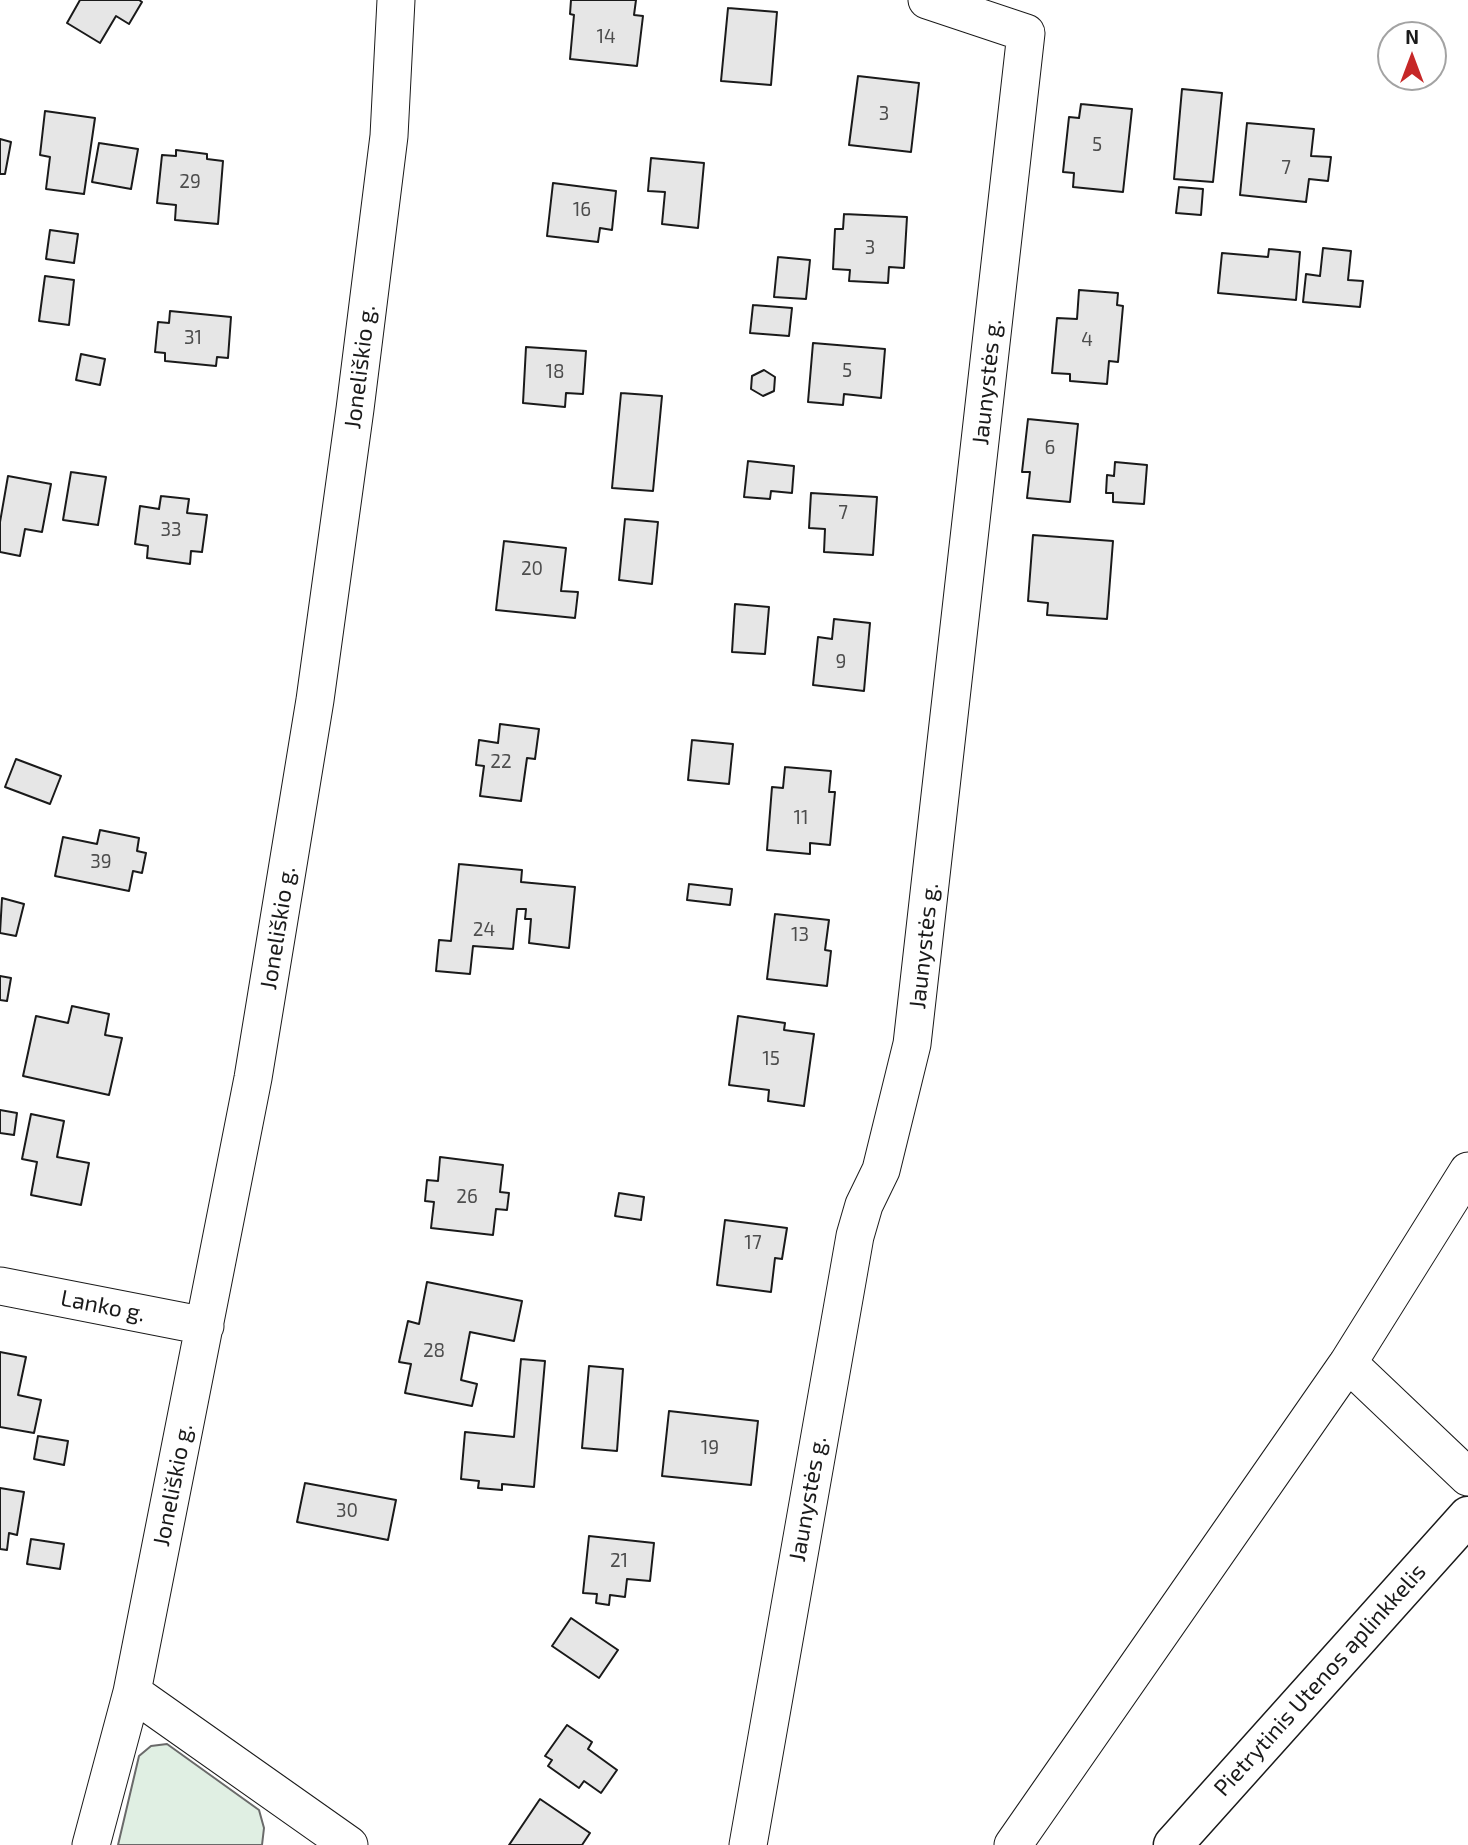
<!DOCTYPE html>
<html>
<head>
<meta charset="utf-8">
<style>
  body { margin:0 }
  #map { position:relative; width:1468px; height:1845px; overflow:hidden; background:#fff; font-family:"Exo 2",sans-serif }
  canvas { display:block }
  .north { position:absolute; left:1377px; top:21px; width:70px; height:70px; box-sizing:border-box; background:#fff; border:2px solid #a3a3a3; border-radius:50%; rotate:0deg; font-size:19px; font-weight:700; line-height:28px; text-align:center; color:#1a1a1a }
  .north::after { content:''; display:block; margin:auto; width:24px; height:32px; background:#c62828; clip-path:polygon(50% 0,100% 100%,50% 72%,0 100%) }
</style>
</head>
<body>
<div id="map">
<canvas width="1468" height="1845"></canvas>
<div class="north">N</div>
</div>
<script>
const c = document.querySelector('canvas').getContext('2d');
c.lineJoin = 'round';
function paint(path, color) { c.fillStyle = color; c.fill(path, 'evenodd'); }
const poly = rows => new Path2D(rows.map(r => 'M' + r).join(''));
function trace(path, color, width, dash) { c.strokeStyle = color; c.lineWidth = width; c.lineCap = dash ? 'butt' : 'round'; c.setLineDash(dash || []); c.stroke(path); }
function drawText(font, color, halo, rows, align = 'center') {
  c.font = font + ' "Exo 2",sans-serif'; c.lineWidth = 5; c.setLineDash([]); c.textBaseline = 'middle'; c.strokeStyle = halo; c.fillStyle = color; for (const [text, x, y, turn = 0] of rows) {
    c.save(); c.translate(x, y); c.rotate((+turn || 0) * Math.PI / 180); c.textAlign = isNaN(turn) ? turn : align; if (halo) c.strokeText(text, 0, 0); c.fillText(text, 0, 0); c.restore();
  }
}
const green = poly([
  [167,1744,259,1810,264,1828,262,1845,118,1845,139,1756,151,1746,167,1744]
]);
const building = poly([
  [80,0,139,0,142,2,129,24,116,16,100,43,67,23,80,0],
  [571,0,636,0,634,15,643,16,637,66,570,59,574,15,570,14,571,0],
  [728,8,777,12,771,85,721,81,728,8],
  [858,76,919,83,911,152,849,145,858,76],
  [1182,89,1222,93,1213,182,1174,179,1182,89],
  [1081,104,1132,109,1123,192,1073,187,1074,173,1063,172,1069,117,1079,118,1081,104],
  [45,111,95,118,84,194,46,189,50,157,40,155,45,111],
  [1247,123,1314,129,1311,156,1331,157,1328,181,1309,179,1306,202,1240,195,1247,123],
  [0,139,11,142,5,174,0,174,0,139],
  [99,143,138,149,131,189,92,182,99,143],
  [176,150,207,154,207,159,223,161,218,224,175,220,176,205,157,203,162,155,176,156,176,150],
  [651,158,704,163,698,228,662,224,665,192,648,191,651,158],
  [553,183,616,191,612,230,600,228,598,242,547,236,553,183],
  [1179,187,1203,189,1201,215,1176,213,1179,187],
  [844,214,907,217,904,268,889,267,888,283,849,281,850,270,833,269,835,229,843,229,844,214],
  [50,230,78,234,74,263,46,259,50,230],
  [1323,248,1351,251,1348,280,1363,281,1360,307,1303,302,1306,274,1320,276,1323,248],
  [1269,249,1300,252,1296,300,1218,293,1222,253,1268,257,1269,249],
  [778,257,810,260,806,299,774,297,778,257],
  [45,276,74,280,69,325,39,321,45,276],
  [1079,290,1118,293,1117,305,1123,306,1118,362,1109,361,1107,384,1070,381,1070,374,1052,373,1057,318,1077,319,1079,290],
  [753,305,792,308,789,336,750,333,753,305],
  [170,311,231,317,228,358,217,357,216,366,165,361,165,353,155,352,158,322,169,323,170,311],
  [813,343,885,349,881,398,844,394,843,405,808,402,813,343],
  [526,347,586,351,583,394,566,393,565,407,523,403,526,347],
  [81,354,105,359,100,385,76,380,81,354],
  [764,370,775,377,774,391,763,396,751,389,752,376,764,370],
  [621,393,662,396,653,491,612,488,621,393],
  [1028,419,1078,424,1070,502,1027,498,1030,472,1022,472,1028,419],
  [748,461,794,466,792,493,771,491,770,499,744,497,748,461],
  [1115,462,1147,465,1144,504,1113,502,1113,493,1106,493,1107,475,1114,476,1115,462],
  [71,472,106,477,98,525,63,520,71,472],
  [8,476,51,484,42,532,25,529,20,556,0,552,0,522,8,476],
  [811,493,877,497,873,555,824,552,825,529,809,528,811,493],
  [161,496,189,499,187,513,207,515,202,552,191,551,190,564,147,558,148,546,135,544,140,506,159,509,161,496],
  [625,519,658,522,652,584,619,580,625,519],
  [1033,535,1113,541,1107,619,1047,615,1048,603,1028,601,1033,535],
  [504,541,566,548,561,591,578,592,575,618,496,610,504,541],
  [735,604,769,607,765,654,732,652,735,604],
  [834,619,870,623,864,691,813,685,818,637,832,639,834,619],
  [500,724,539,729,535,759,527,758,521,801,480,796,484,766,476,765,479,740,498,743,500,724],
  [692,740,733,744,729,784,688,780,692,740],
  [16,759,61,776,50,804,5,787,16,759],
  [785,767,831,771,829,792,835,792,830,845,810,843,810,854,767,850,772,787,783,788,785,767],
  [100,830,139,838,137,851,146,853,142,873,133,871,129,891,55,876,63,837,97,844,100,830],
  [459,864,522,870,521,882,575,887,569,948,529,943,531,919,525,919,526,909,517,909,513,949,473,946,470,974,436,971,439,940,451,941,459,864],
  [689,884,732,889,730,905,687,900,689,884],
  [2,898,24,904,16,936,0,933,2,898],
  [775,914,829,920,825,950,831,951,827,986,767,979,775,914],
  [0,976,11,978,7,1001,0,1000,0,976],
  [72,1006,109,1014,105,1035,122,1038,109,1095,23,1076,36,1016,68,1023,72,1006],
  [738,1016,785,1023,784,1030,814,1034,804,1106,768,1101,769,1090,729,1085,738,1016],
  [0,1110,17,1113,14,1135,0,1133,0,1110],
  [31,1114,64,1121,57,1157,89,1163,81,1205,31,1195,37,1162,22,1159,31,1114],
  [440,1157,503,1165,500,1192,509,1193,507,1210,496,1209,493,1235,431,1228,434,1202,425,1201,427,1180,438,1181,440,1157],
  [619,1193,644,1197,641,1220,615,1216,619,1193],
  [725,1220,787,1228,782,1259,775,1258,771,1292,717,1285,725,1220],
  [427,1282,522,1301,514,1341,470,1332,461,1380,477,1384,472,1406,405,1393,411,1364,399,1362,408,1321,419,1324,427,1282],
  [0,1352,26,1357,18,1395,41,1400,34,1433,0,1427,0,1352],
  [521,1359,545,1361,534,1487,502,1484,502,1490,478,1488,479,1481,461,1479,465,1432,514,1437,521,1359],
  [589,1366,623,1369,617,1451,582,1448,589,1366],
  [669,1411,758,1421,751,1485,662,1476,669,1411],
  [38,1436,68,1441,64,1465,34,1459,38,1436],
  [305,1483,396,1500,388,1540,297,1522,305,1483],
  [0,1488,24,1492,17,1535,9,1533,7,1550,0,1549,0,1488],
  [589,1536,654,1543,650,1581,627,1579,625,1597,610,1595,609,1605,596,1603,597,1594,583,1593,589,1536],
  [31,1539,64,1544,60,1569,27,1564,31,1539],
  [571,1618,618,1650,599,1678,552,1646,571,1618],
  [567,1725,592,1742,588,1749,617,1770,601,1793,584,1781,579,1788,548,1766,552,1760,545,1756,567,1725],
  [540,1799,590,1833,582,1845,509,1845,540,1799]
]);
const minor = poly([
  [0,1286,205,1326],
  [1348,1363,1468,1477],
  [132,1692,349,1845],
  [91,1845,132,1692,253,1078,315,700,355,409,389,136,396,0],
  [748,1845,855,1236,864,1205,881,1170,912,1044,1026,33,927,0],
  [1013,1845,1348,1363,1468,1171]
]);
const highway = poly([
  [1173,1845,1468,1516]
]);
const numberNames = [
  ["14",606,37],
  ["3",884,114],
  ["5",1097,145],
  ["7",1286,168],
  ["29",190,182],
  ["16",582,210],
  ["3",870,248],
  ["31",193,338],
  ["4",1087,340],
  ["5",847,371],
  ["18",555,372],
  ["6",1050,448],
  ["7",843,513],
  ["33",171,530],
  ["20",532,569],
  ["9",841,662],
  ["22",501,762],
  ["11",801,818],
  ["39",101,862],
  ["24",484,930],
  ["13",800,935],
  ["15",771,1059],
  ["26",467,1197],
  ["17",753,1243],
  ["28",434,1351],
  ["19",710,1448],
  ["30",347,1511],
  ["21",619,1561]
];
const streetNames = [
  ["Joneliškio g.",360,367,-83],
  ["Jaunystės g.",987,382,-84],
  ["Joneliškio g.",278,928,-81],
  ["Jaunystės g.",924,946,-84],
  ["Lanko g.",103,1306,11],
  ["Joneliškio g.",173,1485,-79],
  ["Jaunystės g.",808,1499,-80],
  ["Pietrytinis Utenos aplinkkelis",1320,1680,-48]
];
paint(green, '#e0efe3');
trace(green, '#6a6a6a', 2);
paint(building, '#e6e6e6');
trace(building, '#1a1a1a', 2);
trace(minor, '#1a1a1a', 39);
trace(highway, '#1a1a1a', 41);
trace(minor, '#fff', 37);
trace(highway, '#fff', 38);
drawText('19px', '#4d4d4d', null, numberNames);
drawText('23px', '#1a1a1a', '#fff', streetNames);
</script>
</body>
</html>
